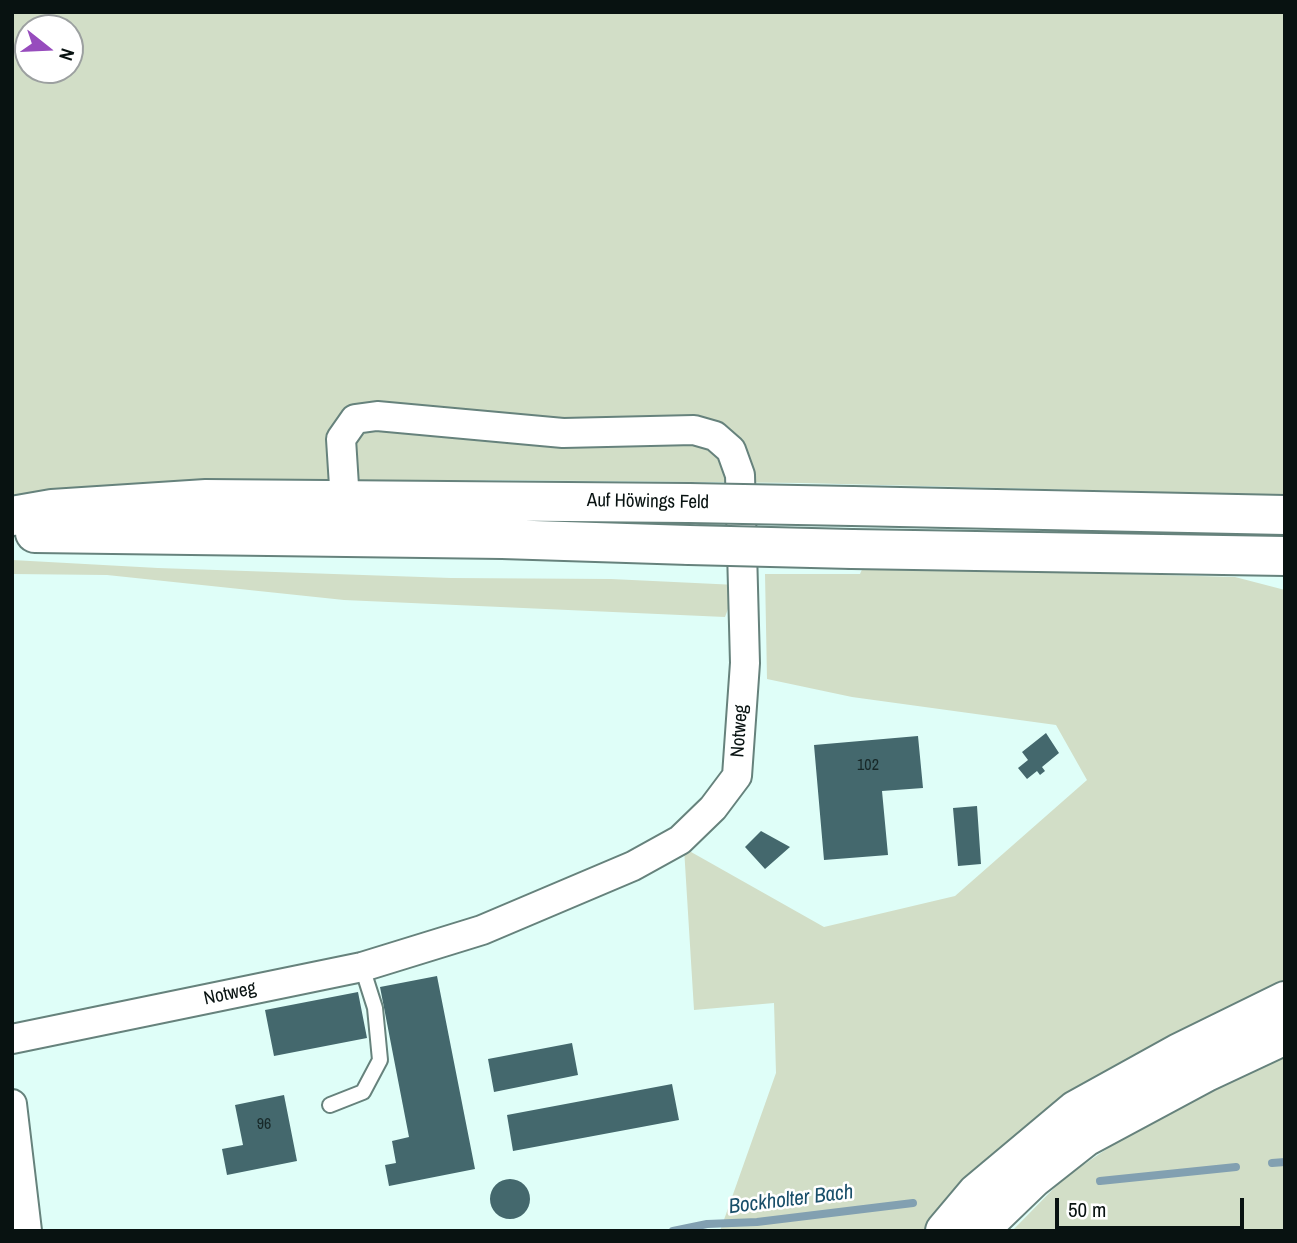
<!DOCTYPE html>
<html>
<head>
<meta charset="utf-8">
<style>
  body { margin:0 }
  #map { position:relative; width:1297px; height:1243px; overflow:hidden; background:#dffef8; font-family:"Archivo Narrow",sans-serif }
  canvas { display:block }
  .frame { position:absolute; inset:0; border:14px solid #081211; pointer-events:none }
  .north { position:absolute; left:14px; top:14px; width:70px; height:70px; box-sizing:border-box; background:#fff; border:2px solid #9ca0a0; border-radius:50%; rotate:108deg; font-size:19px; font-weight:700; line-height:28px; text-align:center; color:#081211 }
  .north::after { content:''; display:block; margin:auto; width:24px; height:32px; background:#974cbd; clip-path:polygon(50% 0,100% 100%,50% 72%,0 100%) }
  .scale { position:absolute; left:1055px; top:1198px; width:189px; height:32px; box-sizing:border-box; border:4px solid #081211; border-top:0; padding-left:9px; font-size:21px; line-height:24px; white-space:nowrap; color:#081211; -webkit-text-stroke:5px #fff; paint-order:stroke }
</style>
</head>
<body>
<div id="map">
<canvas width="1297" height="1243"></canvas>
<div class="frame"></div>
<div class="north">N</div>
<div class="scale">50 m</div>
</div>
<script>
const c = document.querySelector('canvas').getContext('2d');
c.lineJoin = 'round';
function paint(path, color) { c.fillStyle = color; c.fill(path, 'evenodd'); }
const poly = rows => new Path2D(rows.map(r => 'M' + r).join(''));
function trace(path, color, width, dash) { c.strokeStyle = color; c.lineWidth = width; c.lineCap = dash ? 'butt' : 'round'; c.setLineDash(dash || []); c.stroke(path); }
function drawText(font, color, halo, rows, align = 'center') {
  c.font = font + ' "Archivo Narrow",sans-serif'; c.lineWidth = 5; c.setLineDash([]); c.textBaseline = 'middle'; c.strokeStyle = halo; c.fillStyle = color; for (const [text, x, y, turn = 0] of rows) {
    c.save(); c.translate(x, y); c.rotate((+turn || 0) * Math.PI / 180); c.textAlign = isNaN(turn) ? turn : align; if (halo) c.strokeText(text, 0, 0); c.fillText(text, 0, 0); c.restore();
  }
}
const green = poly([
  [12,12,1285,12,1285,495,801,483,492,480,288,484,12,502],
  [28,28,70,28,70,70,28,70],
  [12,560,158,568,451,578,611,579,737,585,725,617,344,600,107,575,12,574],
  [863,567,1235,577,1285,590,1285,992,933,1231,720,1231,776,1073,774,1003,694,1010,684,848,824,927,955,896,1087,780,1056,725,852,697,767,679,765,574,860,574],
  [1285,1049,1285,1231,1012,1231,1064,1178,1145,1123]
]);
const stream = poly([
  [1272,1163,1285,1162],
  [1100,1181,1236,1167],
  [673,1231,707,1224,757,1222,913,1203]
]);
const building = poly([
  [1046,733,1059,753,1042,767,1045,771,1040,775,1037,771,1027,779,1018,768,1028,760,1022,752],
  [918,736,923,788,882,791,888,855,824,860,814,745],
  [977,806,981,864,958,866,953,808],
  [761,831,790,847,765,869,745,847],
  [437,976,475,1169,389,1186,385,1165,396,1163,392,1141,409,1137,380,987],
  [358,992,367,1038,274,1056,265,1010],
  [572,1043,578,1075,494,1092,488,1059],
  [672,1084,679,1120,513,1151,507,1115],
  [284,1095,297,1161,227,1175,222,1149,243,1145,235,1105],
  '490 1199a20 20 0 1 1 40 0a20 20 0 1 1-40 0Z'
]);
const lane = poly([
  [330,1105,363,1092,380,1060,375,1008,362,967]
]);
const street = poly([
  [12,1039,362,967,482,930,633,866,680,840,713,808,737,776,745,663,740,475,731,450,715,436,694,430,563,433,377,416,355,419,341,439,346,517],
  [12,1104,27,1231]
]);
const secondary = poly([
  [852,506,1285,515],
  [12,516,52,509,206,499,689,503],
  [35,533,502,539,689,545],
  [852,549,1285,556],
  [945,1231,977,1193,1076,1110,1179,1053,1285,1001],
  [978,1231,1033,1178,1085,1137,1206,1072,1285,1035]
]);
const secondaryBridge = poly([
  [689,503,852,506],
  [689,545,852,549]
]);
const numberNames = [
  ["102",868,766],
  ["96",264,1125]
];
const streetNames = [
  ["Auf Höwings Feld",648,502,1],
  ["Notweg",740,731,-86],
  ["Notweg",230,994,-12]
];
const waterNames = [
  ["Bockholter Bach",791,1200,-7]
];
paint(green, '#d2dec7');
trace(stream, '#82a0b1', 8);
paint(building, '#44686d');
trace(lane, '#66827c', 18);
trace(street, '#66827c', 32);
trace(secondary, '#66827c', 42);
trace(lane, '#fff', 14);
trace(street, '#fff', 28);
trace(secondary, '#fff', 38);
trace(secondaryBridge, '#66827c', 42, []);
trace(secondaryBridge, '#fff', 38);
drawText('16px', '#172828', null, numberNames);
drawText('19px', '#081211', '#fff', streetNames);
drawText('italic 21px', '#194f6a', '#fff', waterNames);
</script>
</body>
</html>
